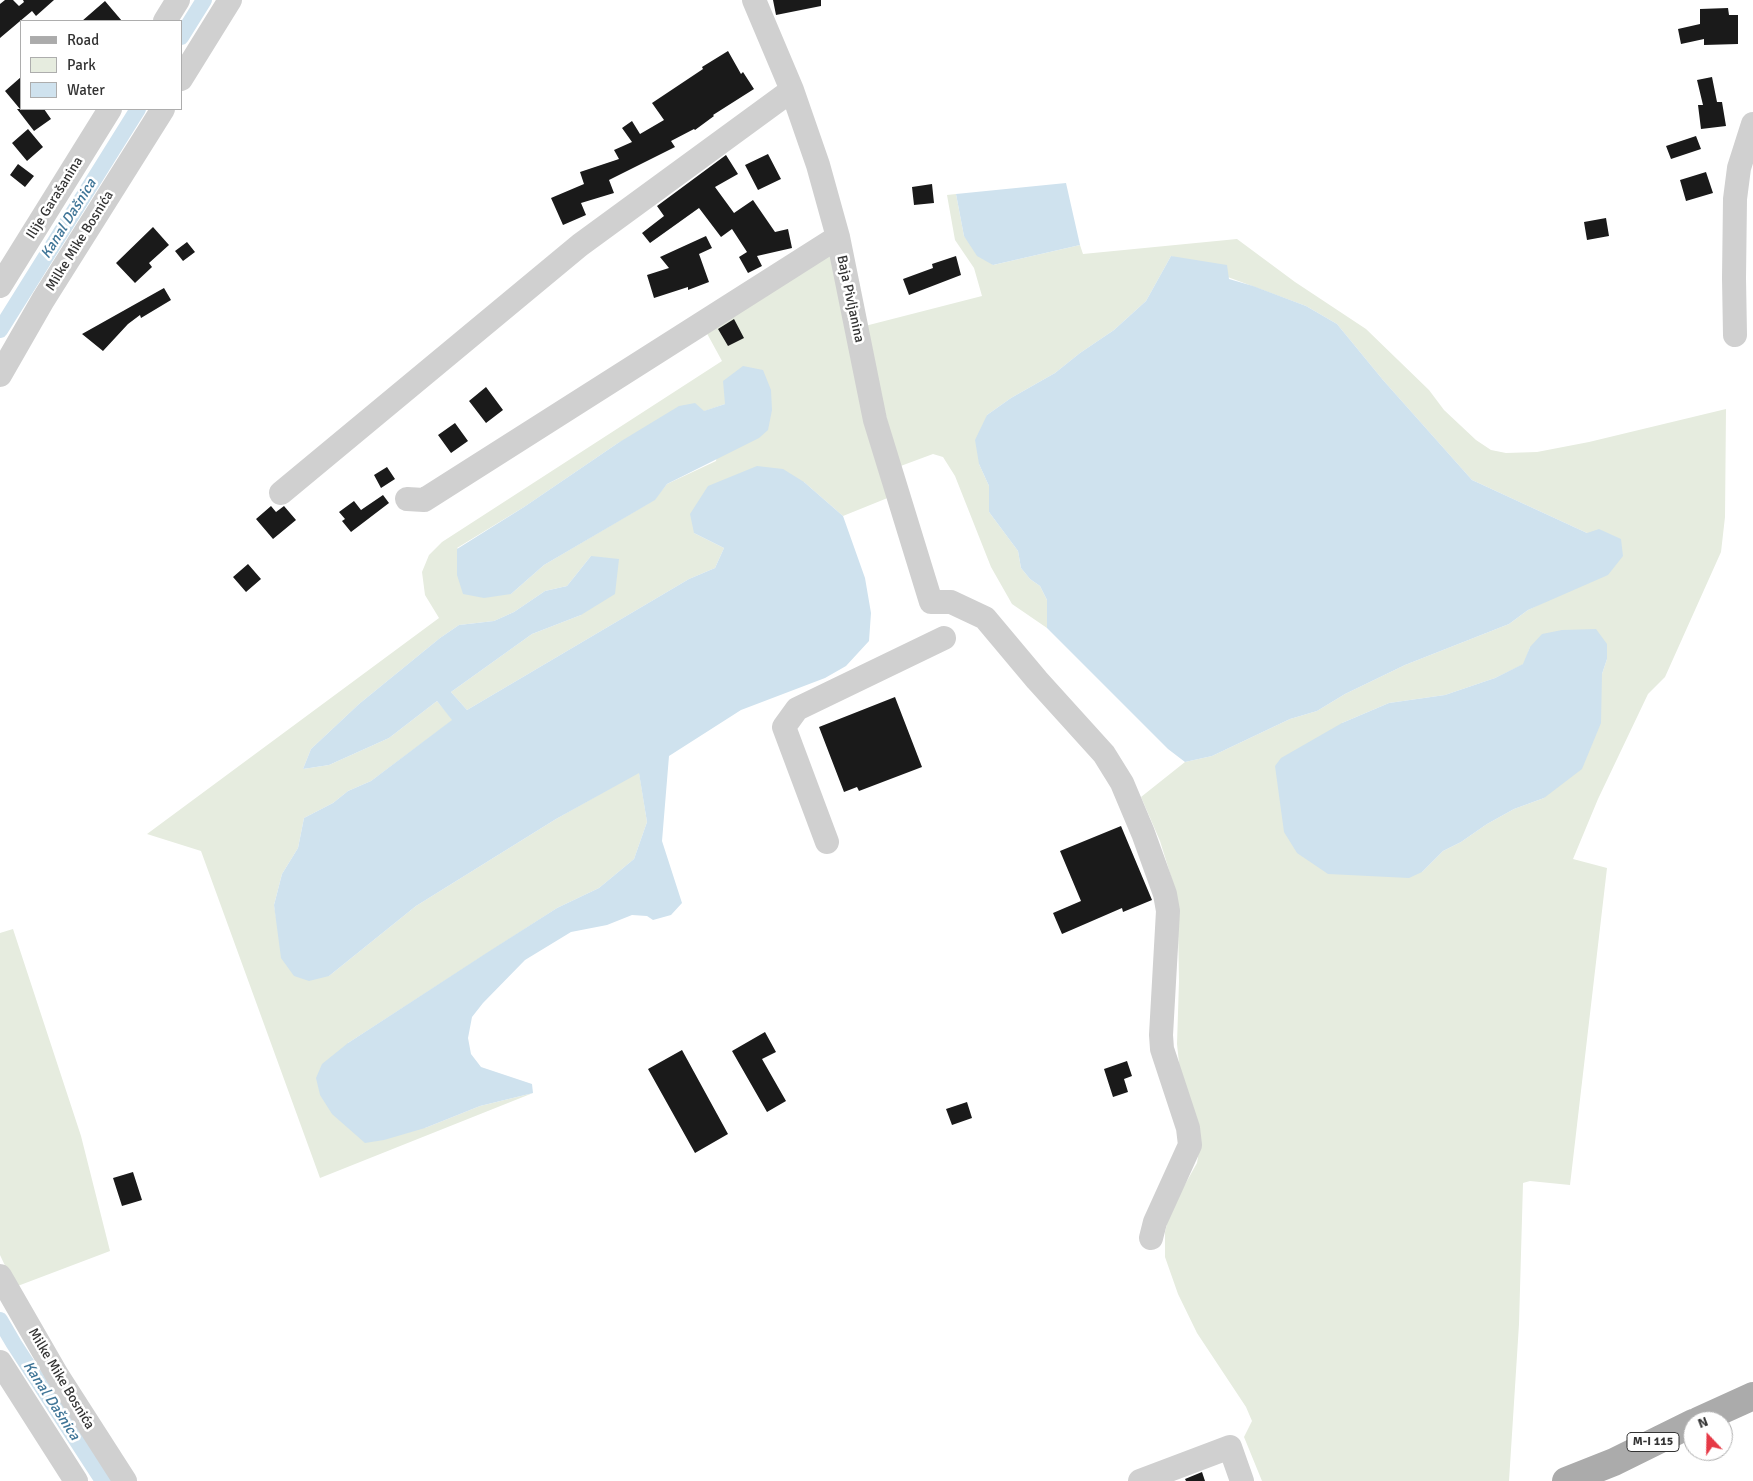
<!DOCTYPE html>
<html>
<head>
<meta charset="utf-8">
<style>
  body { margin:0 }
  #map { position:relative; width:1753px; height:1481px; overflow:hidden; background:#fff; font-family:Signika,sans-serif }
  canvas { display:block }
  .legend { position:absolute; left:20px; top:20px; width:162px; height:90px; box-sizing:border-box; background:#fff; border:1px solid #adadad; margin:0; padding:6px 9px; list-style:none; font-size:15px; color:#333 }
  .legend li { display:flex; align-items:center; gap:10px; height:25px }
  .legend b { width:25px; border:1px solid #adadad }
  .north { position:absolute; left:1683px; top:1411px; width:50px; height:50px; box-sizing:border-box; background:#fff; border:1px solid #adadad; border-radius:50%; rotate:339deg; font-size:14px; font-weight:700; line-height:20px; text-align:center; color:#333 }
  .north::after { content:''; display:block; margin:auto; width:18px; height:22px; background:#e63946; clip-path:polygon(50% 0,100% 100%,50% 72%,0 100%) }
</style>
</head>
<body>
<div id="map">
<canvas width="1753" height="1481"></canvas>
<ul class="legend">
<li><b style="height:6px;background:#ababab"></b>Road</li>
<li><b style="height:14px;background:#e6ecdf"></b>Park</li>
<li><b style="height:14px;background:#cfe2ee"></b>Water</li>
</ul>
<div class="north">N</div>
</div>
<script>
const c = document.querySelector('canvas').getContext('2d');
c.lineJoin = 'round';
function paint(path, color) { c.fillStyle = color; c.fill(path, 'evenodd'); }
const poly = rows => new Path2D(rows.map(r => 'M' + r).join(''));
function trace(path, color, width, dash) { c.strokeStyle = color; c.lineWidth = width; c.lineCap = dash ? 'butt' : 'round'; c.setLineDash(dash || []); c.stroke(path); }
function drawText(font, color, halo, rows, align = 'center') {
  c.font = font + ' Signika,sans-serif'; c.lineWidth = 5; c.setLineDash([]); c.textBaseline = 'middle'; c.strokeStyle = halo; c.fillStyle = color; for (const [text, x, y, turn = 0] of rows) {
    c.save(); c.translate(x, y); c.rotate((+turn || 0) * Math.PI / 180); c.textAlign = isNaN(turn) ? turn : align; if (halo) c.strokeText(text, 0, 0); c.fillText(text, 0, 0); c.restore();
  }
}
const green = poly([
  [956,194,964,236,993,265,1080,245,1083,254,1237,239,1295,282,1366,329,1429,390,1444,410,1476,440,1491,450,1506,453,1537,452,1589,442,1726,409,1725,517,1721,552,1665,677,1648,694,1598,799,1573,859,1607,868,1570,1185,1530,1181,1523,1183,1519,1324,1509,1481,1262,1481,1244,1437,1252,1421,1246,1407,1197,1333,1178,1294,1165,1257,1165,1232,1170,1211,1197,1163,1201,1138,1180,1072,1177,1044,1179,981,1178,924,1174,886,1160,841,1141,797,1185,762,1212,756,1290,719,1317,711,1345,694,1405,665,1509,624,1528,610,1553,598,1587,533,1472,480,1383,380,1337,324,1306,306,1171,256,1146,301,1114,330,1080,353,1055,373,1011,398,987,415,979,464,989,486,989,512,1018,551,1021,568,1030,579,1040,586,1047,600,1047,628,1012,604,991,567,955,476,943,457,933,454,898,467,865,326,982,296,974,268,955,240,947,195],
  [1530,647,1607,659,1602,674,1544,798,1514,809,1487,824,1461,842,1443,851,1422,872,1342,723,1389,703,1445,695,1495,678,1524,664],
  [831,248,890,497,843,516,804,482,694,533,724,548,715,568,689,579,467,710,451,692,532,634,581,615,591,556,567,586,545,591,514,612,494,621,459,625,440,638,359,704,311,749,303,769,329,765,389,738,437,701,453,720,371,781,348,791,333,803,304,818,298,848,282,874,274,905,278,929,329,976,416,906,556,819,639,772,647,822,634,859,599,888,557,908,348,1043,425,1128,480,1106,533,1093,320,1178,201,851,147,834,439,618,425,595,422,572,429,555,442,542,722,361,704,328],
  [725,404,716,461,667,484,654,500,544,565,511,594,457,548,524,507,618,443,631,437],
  [13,929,81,1136,110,1251,15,1287,0,1255,0,933]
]);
const water = poly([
  [1066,183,1080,245,993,265,977,256,964,236,956,194],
  [1171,256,1227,265,1229,279,1253,286,1306,306,1337,324,1383,380,1472,480,1587,533,1599,529,1621,539,1623,556,1608,575,1528,610,1509,624,1405,665,1345,694,1317,711,1290,719,1212,756,1185,762,1168,749,1047,628,1047,600,1040,586,1030,579,1021,568,1018,551,989,512,989,486,979,464,975,440,987,415,1011,398,1055,373,1080,353,1114,330,1146,301],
  [743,366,763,370,771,390,772,410,768,430,759,438,667,484,655,500,544,565,511,594,484,598,463,594,457,575,457,549,524,507,618,443,679,406,695,403,704,411,725,404,723,381],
  [757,466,783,469,804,482,843,516,865,578,871,613,869,641,846,666,825,678,741,710,669,756,662,841,682,903,671,915,653,920,647,916,632,915,607,925,571,932,525,960,483,1003,472,1017,468,1038,471,1054,481,1067,532,1084,533,1093,480,1106,425,1128,384,1140,365,1143,332,1114,320,1095,316,1078,322,1064,348,1043,488,952,557,908,599,888,634,859,647,822,639,773,556,819,416,906,329,976,309,981,294,976,281,958,274,905,282,874,298,848,304,818,333,803,348,791,371,781,452,720,437,701,389,738,329,765,303,769,311,749,359,704,440,638,459,625,494,621,514,612,545,591,567,586,591,556,619,559,615,594,581,615,532,634,451,692,467,710,689,579,715,568,724,548,694,533,690,514,708,486],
  [1596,629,1607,644,1607,659,1602,674,1601,723,1582,769,1544,798,1514,809,1487,824,1461,842,1443,851,1422,872,1409,878,1328,874,1297,853,1284,832,1275,766,1281,758,1342,723,1389,703,1445,695,1495,678,1523,664,1530,647,1542,634,1562,630]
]);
const canal = poly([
  [181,37,204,0],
  [0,330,138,109],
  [0,1320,14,1344,103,1481]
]);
const building = poly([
  [5,0,13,0,19,6,24,2,23,0,54,0,36,16,32,11,0,38,0,4],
  [773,0,821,0,821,6,776,15],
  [105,1,122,21,82,21],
  [1728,8,1729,15,1738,15,1738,44,1704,45,1704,39,1681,44,1678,29,1700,24,1700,9],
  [728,51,741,74,743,72,754,89,713,115,714,116,695,130,694,129,671,141,675,147,609,180,614,193,581,203,586,215,563,225,551,198,584,184,580,172,619,159,614,150,632,142,622,128,632,121,640,134,664,120,652,103,703,69,702,67],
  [21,77,21,109,44,109,51,119,34,131,17,109,20,109,5,91],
  [1712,77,1717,102,1722,102,1726,126,1701,129,1698,105,1703,105,1697,80],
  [28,129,43,147,27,161,12,143],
  [1696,136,1701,149,1671,159,1666,146],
  [768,154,781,179,758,190,745,165],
  [726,155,738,174,715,187,734,213,753,200,775,232,788,229,792,248,757,256,762,266,748,273,739,257,747,252,732,229,721,237,699,208,650,243,642,233,664,216,657,206],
  [18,164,34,176,25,187,10,175],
  [1706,172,1713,193,1686,201,1680,180],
  [932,184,934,203,914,205,912,187],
  [1606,218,1609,236,1587,240,1584,222],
  [153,227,169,245,149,263,152,267,135,283,116,263],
  [706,236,712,248,699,254,709,282,688,290,688,287,654,298,647,275,669,268,660,257],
  [187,242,195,252,183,261,175,251],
  [956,256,961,275,909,295,903,279,933,268,932,264],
  [164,288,171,300,141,318,140,315,128,324,103,351,82,334],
  [734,319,744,338,728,346,718,329],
  [486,387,503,410,486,423,469,401],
  [455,423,468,441,451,453,438,435],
  [387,467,395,479,381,488,374,475],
  [383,495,389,503,351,532,342,521,345,519,339,512,354,501,361,510],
  [271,506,276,512,284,506,296,520,273,539,256,519],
  [248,564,261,579,246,592,233,577],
  [895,697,922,767,859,791,857,787,844,792,819,727],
  [1121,826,1152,900,1123,912,1122,908,1062,934,1053,913,1081,901,1060,851],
  [765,1032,776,1052,762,1059,786,1101,767,1112,732,1051],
  [682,1050,728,1134,695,1153,648,1069],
  [1127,1061,1132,1076,1124,1079,1128,1092,1113,1097,1104,1069],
  [967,1102,972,1118,952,1125,946,1109],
  [133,1172,142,1200,122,1206,113,1178],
  [1202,1472,1205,1481,1186,1481,1185,1479]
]);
const minor = poly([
  [754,0,792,90,818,165,838,237,875,420,931,602,951,602,985,618,1037,680,1104,754,1122,783,1143,833,1165,894,1168,911,1161,1035,1162,1049,1188,1128,1190,1145,1155,1222,1151,1238],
  [165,21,178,0],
  [181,79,230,0],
  [0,286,110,109],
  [1735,335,1734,278,1735,199,1739,168,1753,124],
  [0,375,43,300,163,109],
  [281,493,580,245,792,90],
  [407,499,424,500,838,237],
  [827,842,784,727,797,709,944,638],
  [0,1276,57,1375,125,1481],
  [0,1362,76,1481],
  [1140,1481,1230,1447,1242,1481]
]);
const major = poly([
  [1698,1421,1753,1396],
  [1566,1481,1614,1462,1693,1423]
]);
const shields = [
  [1653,1442,52]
];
const shieldNames = [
  ["M-I 115",1653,1442]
];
const streetNames = [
  ["Ilije Garašanina",55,198,-58],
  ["Milke Mike Bosnića",80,241,-58],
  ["Baja Pivljanina",850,299,78],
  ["Milke Mike Bosnića",61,1379,59]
];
const waterNames = [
  ["Kanal Dašnica",69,219,-58],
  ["Kanal Dašnica",51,1401,57]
];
paint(green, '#e6ecdf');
paint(water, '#cfe2ee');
trace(canal, '#cfe2ee', 16);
paint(building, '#1a1a1a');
trace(minor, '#d0d0d0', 24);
trace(major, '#ababab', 28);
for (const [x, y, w] of shields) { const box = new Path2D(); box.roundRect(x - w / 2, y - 9.5, w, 19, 4); c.fillStyle = '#fff'; c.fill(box); trace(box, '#333', 1); }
drawText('bold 12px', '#333', null, shieldNames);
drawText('14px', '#333', '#fff', streetNames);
drawText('italic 15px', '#3f7597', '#fff', waterNames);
</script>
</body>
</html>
